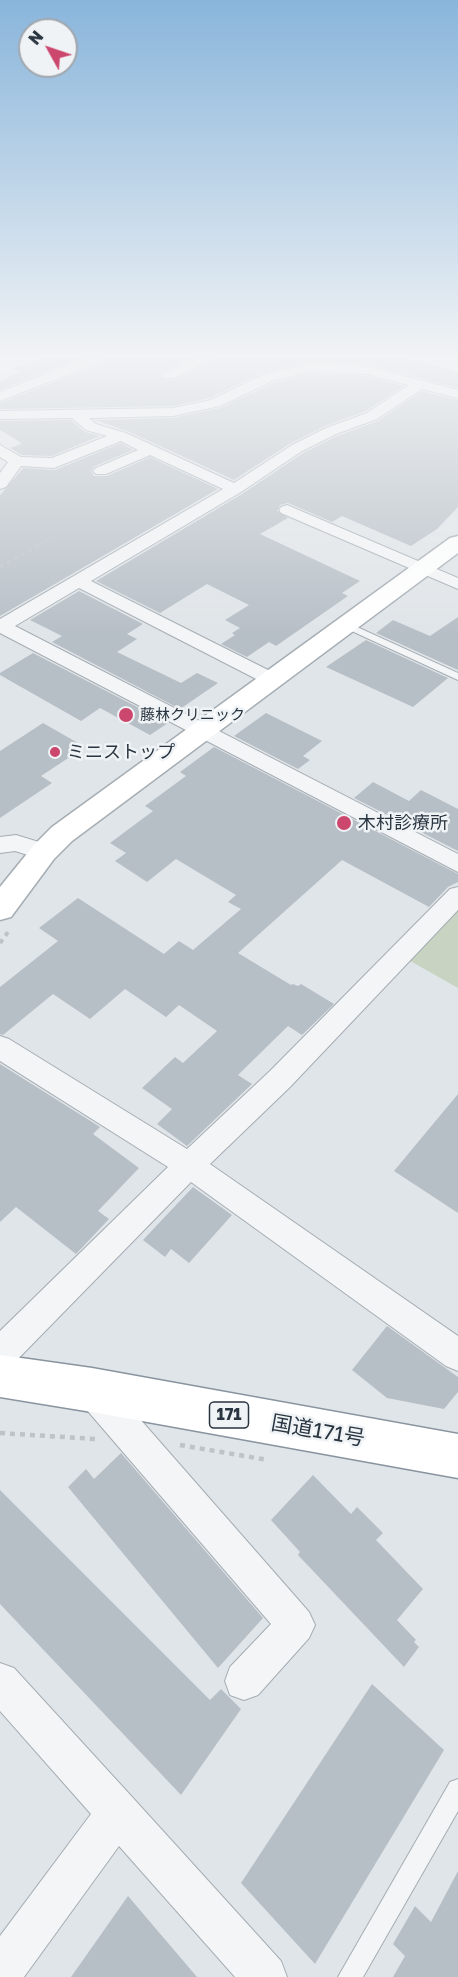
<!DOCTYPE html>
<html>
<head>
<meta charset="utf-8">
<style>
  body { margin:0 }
  #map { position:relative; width:458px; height:1977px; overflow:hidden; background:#e0e5e9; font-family:"Golos Text",sans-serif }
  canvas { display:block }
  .north { position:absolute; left:18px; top:18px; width:60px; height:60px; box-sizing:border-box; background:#f0f3f6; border:2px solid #a0a7ad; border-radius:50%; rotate:310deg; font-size:16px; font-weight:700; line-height:24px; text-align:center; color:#293540 }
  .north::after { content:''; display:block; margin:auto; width:21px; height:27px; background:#cc476d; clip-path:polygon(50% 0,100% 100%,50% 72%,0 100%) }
</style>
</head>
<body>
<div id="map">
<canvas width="458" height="1977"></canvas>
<div class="north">N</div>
</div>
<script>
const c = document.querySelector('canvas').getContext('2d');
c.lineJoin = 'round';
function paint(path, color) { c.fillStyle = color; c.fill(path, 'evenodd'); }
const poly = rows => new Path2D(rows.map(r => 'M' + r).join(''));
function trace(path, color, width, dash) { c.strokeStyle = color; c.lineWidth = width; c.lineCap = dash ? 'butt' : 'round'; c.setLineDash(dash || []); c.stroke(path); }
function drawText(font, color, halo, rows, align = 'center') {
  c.font = font + ' "Golos Text","Noto Sans JP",sans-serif'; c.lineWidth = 5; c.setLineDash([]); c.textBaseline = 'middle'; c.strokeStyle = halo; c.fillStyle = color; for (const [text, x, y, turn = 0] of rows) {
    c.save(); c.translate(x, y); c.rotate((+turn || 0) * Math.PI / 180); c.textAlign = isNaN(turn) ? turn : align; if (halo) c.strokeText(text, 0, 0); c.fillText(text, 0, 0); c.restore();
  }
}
const green = poly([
  [458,905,458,988,405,958]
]);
const building = poly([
  [40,358,80,358,0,390,0,381,21,372,13,369],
  [106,358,192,358,161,373,160,376,164,380,175,380,217,358,406,358,458,372,458,388,367,364,309,362,261,373,210,398,173,406,0,409,0,403,103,363],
  [309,374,366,376,404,386,366,411,325,426,291,443,234,480,127,431,95,420,173,418,220,408,273,383],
  [422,391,458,400,458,507,437,529,411,546,342,516,332,522,288,503,280,505,277,511,288,518,260,534,360,581,342,593,348,596,276,646,269,642,247,657,221,644,235,635,232,633,240,628,225,620,249,605,207,584,160,613,96,581,242,494,303,453,337,436,378,421],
  [71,420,85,432,100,436,52,456,22,455,10,448,21,444,20,442,0,430,0,421],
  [121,443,133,450,95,466,91,471,94,476,107,476,150,457,218,489,0,616,0,495,23,468,55,470],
  [79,591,143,624,127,634,137,639,117,652,181,683,197,673,218,683,180,709,52,642,62,636,30,620],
  [458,617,458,670,376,633,393,620,430,636],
  [366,640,448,678,413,707,326,667],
  [33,653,168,723,150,735,100,708,81,721,0,675,0,673],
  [266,713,322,741,303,756,310,760,298,769,234,736],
  [43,723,85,747,41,776,52,783,0,818,0,751],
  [214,747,458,874,458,882,448,887,429,907,342,860,238,953,291,985,293,984,298,986,301,984,334,1004,302,1035,288,1026,238,1075,252,1084,187,1146,157,1124,172,1109,142,1088,175,1057,183,1063,217,1031,179,1005,166,1017,125,989,90,1019,53,994,3,1035,0,1034,0,987,58,941,39,928,78,898,164,954,179,941,193,950,241,909,228,902,236,895,176,859,147,882,115,861,126,853,110,843,153,811,145,806,186,776,180,772],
  [373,782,409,801,421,790,458,809,458,851,354,798],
  [0,1064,100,1127,93,1134,139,1168,98,1211,109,1219,76,1254,16,1207,0,1222],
  [458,1094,458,1213,394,1171],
  [193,1187,232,1215,189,1263,171,1249,165,1257,143,1240],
  [387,1326,458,1377,458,1392,444,1409,387,1398,352,1370],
  [121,1453,263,1618,218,1668,68,1487,86,1469,94,1479],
  [313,1475,351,1514,357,1507,383,1533,376,1540,423,1589,397,1620,416,1640,414,1642,419,1647,404,1667,298,1555,300,1552,271,1520],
  [0,1490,210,1700,221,1689,241,1709,181,1795,0,1604],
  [372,1684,444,1750,315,1964,241,1883],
  [458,1871,458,1977,393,1977,405,1956,393,1944,415,1906,431,1922],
  [128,1896,197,1977,71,1977]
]);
const pathFar3 = poly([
  [124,358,153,369],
  [36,547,56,536]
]);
const pathFar2 = poly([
  [0,567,39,545]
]);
const pathFar1 = poly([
  [0,943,8,932]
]);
const path = poly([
  [0,1433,95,1439],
  [180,1445,268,1460]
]);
const lane = poly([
  [346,622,458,673,458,680,343,627,343,623,346,622],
  [458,1779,458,1811,363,1977,338,1977,450,1782,458,1779]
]);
const street = poly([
  [86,358,104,358,102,361,0,401,0,392,86,358],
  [197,358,215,358,174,378,164,378,162,375,197,358],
  [309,364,366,366,458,390,458,398,422,389,377,419,336,434,302,451,241,492,91,581,278,675,281,679,278,683,264,683,79,588,15,626,458,854,458,872,0,633,0,619,223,489,150,455,106,474,96,474,93,471,96,468,138,450,121,441,54,468,21,466,6,487,0,489,0,473,8,462,0,457,0,445,21,457,52,458,107,436,86,430,72,418,0,419,0,411,173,408,211,400,262,375,309,364],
  [309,372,366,374,409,385,367,413,326,428,292,445,234,483,126,433,96,424,89,418,173,416,220,406,272,381,309,372],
  [287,505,458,578,458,589,281,513,279,510,281,507,287,505],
  [16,835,52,846,55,852,52,858,44,860,15,851,0,853,0,837,16,835],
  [458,887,458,910,290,1087,210,1164,458,1336,458,1371,446,1366,191,1182,12,1365,0,1370,0,1331,168,1167,0,1061,0,1036,9,1039,187,1149,270,1071,450,889,458,887],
  [92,1373,104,1378,309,1612,315,1625,309,1638,258,1695,244,1700,230,1695,225,1681,230,1667,271,1624,80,1402,75,1390,80,1378,92,1373],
  [0,1663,14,1668,133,1798,281,1961,287,1977,235,1977,119,1846,24,1977,0,1977,0,1936,91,1814,0,1711,0,1663]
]);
const secondary = poly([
  [458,536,458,553,72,841,54,859,11,917,0,920,0,887,34,845,52,827,450,538,458,536]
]);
const highway = poly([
  [0,1355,92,1368,458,1434,458,1478,92,1412,0,1397,0,1355]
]);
const markers = [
  [126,715,8,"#cc476d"],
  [55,752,6,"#cc476d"],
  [344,823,8,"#cc476d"]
];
const farPoinames = [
  ["藤林クリニック",140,715]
];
const shields = [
  [229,1415,39]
];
const shieldNames = [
  ["171",229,1415]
];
const poiNames = [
  ["ミニストップ",67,752],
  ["木村診療所",358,823]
];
const nearStreetnames = [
  ["国道171号",318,1431,10]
];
paint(green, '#c8d3c1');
paint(building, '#b7bfc6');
trace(lane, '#a5adb3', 2);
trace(street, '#a5adb3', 2);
trace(secondary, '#a5adb3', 3);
trace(highway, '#88949f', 3);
trace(pathFar3, '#bec3c7', 2, [3, 3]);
trace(pathFar2, '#bec3c7', 3, [4, 4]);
trace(pathFar1, '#bec3c7', 4, [4.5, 4.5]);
trace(path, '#bec3c7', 4.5, [5, 5]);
paint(lane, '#f3f5f7');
paint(street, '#f3f5f7');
paint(secondary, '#fff');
paint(highway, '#fff');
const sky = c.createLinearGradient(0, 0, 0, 635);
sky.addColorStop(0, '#89b5db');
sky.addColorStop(0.56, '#f1f3f5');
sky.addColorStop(1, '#f1f3f500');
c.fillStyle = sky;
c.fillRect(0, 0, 458, 635);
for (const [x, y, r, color] of markers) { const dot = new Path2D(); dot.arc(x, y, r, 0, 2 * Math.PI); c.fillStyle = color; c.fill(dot); trace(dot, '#f0f3f6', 2); }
drawText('15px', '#293540', '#f0f3f6', farPoinames, 'left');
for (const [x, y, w] of shields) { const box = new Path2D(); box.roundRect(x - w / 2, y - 13, w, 26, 4.5); c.fillStyle = '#f0f3f6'; c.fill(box); trace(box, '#293540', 1.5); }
drawText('bold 16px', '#293540', null, shieldNames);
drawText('18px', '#293540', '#f0f3f6', poiNames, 'left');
drawText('21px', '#293540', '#f0f3f6', nearStreetnames);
</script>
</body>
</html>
